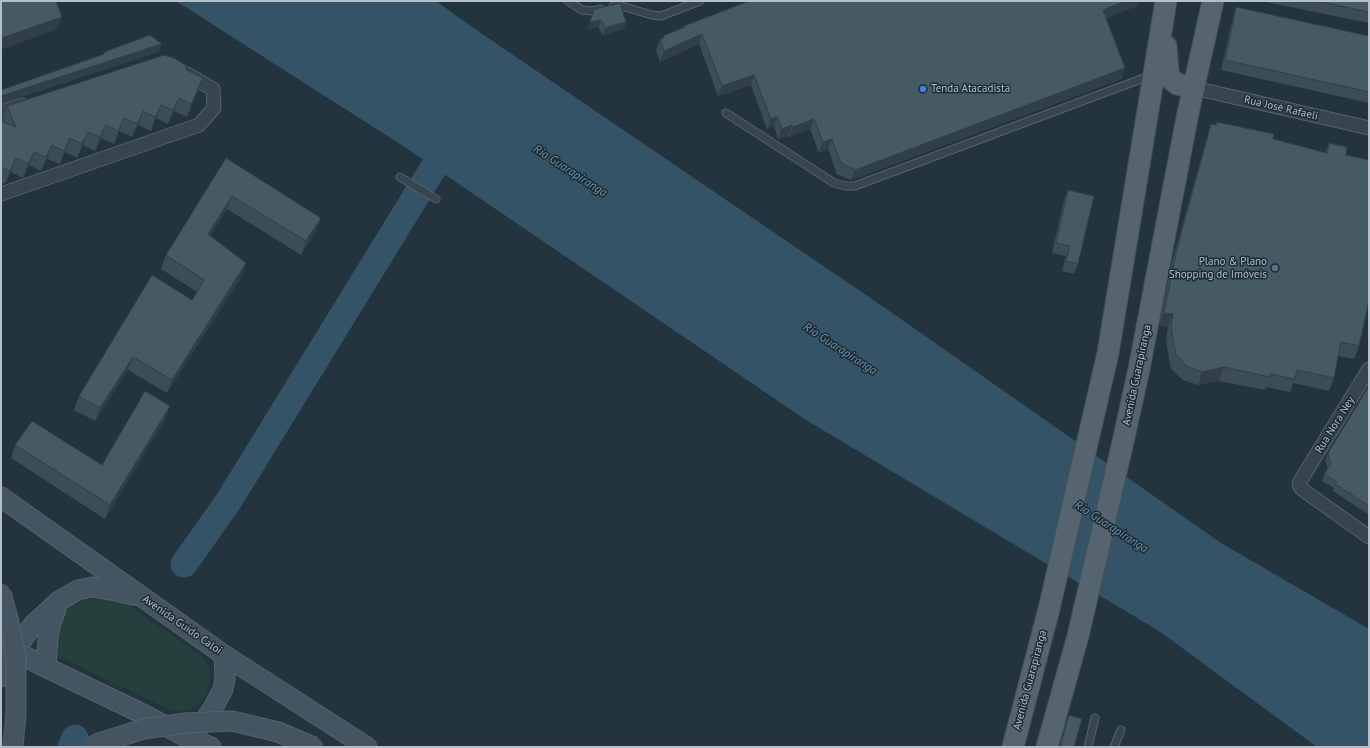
<!DOCTYPE html>
<html>
<head>
<meta charset="utf-8">
<style>
  body { margin:0 }
  #map { position:relative; width:1370px; height:748px; overflow:hidden; background:#23343e; font-family:"PT Sans",sans-serif }
  canvas { display:block }
  .frame { position:absolute; inset:0; border:2px solid #b3c0c9; pointer-events:none }
</style>
</head>
<body>
<div id="map">
<canvas width="1370" height="748"></canvas>
<div class="frame"></div>
</div>
<script>
const c = document.querySelector('canvas').getContext('2d');
c.lineJoin = 'round';
function paint(path, color) { c.fillStyle = color; c.fill(path, 'evenodd'); }
const poly = rows => new Path2D(rows.map(r => 'M' + r).join(''));
function trace(path, color, width, dash) { c.strokeStyle = color; c.lineWidth = width; c.lineCap = dash ? 'butt' : 'round'; c.setLineDash(dash || []); c.stroke(path); }
function drawText(font, color, halo, rows, align = 'center') {
  c.font = font + ' "PT Sans",sans-serif'; c.lineWidth = 3; c.setLineDash([]); c.textBaseline = 'middle'; c.strokeStyle = halo; c.fillStyle = color; for (const [text, x, y, turn = 0] of rows) {
    c.save(); c.translate(x, y); c.rotate((+turn || 0) * Math.PI / 180); c.textAlign = isNaN(turn) ? turn : align; if (halo) c.strokeText(text, 0, 0); c.fillText(text, 0, 0); c.restore();
  }
}
const green = poly([
  [96,598,110,598,122,601,201,655,210,672,209,685,205,697,195,706,188,710,180,711,171,710,57,656,54,647,60,619,67,610,80,602]
]);
const water = poly([
  [176,1,436,1,472,27,888,310,1221,543,1369,629,1369,747,1317,747,1159,631,806,420,400,144]
]);
const river = poly([
  [184,564,228,502,453,136],
  [71,747,75,738]
]);
const lane = poly([
  [568,1,582,10,592,11,601,9],
  [613,6,618,5,652,15,661,16,700,1],
  [726,113,834,183,845,186,855,186,1152,75],
  [400,177,436,199],
  [1088,747,1095,718],
  [1114,747,1121,730]
]);
const street = poly([
  [1194,88,1369,128],
  [1,112,22,105],
  [1,194,199,125,214,108,213,89,187,74],
  [1369,369,1299,483,1300,487,1303,490,1369,537]
]);
const secondary = poly([
  [1,497,224,655,367,747],
  [1,643,39,664,143,714,190,739,211,747],
  [46,667,48,639,50,626,58,603],
  [1,677,14,650,34,624,59,601,78,590,92,587,116,591,133,595],
  [195,733,212,710,223,689,225,678,224,655]
]);
const primary = poly([
  [1166,46,1168,72,1170,78,1177,84,1194,88],
  [1013,747,1049,609,1108,353,1166,1],
  [1047,747,1078,636,1123,442,1139,369,1188,113,1213,1]
]);
const secondaryBridge = poly([
  [1,593,9,622,16,656,16,714,13,747],
  [93,747,99,743,144,729,186,723,232,721,278,732,314,747]
]);
const wall = poly([
  [749,1,1139,1,1137,6,1106,18,1125,68,1121,79,851,180,837,174,828,149,819,153,810,129,789,137,788,136,778,139,774,126,767,129,751,85,718,96,699,44,660,62,656,50,660,39,662,38,663,36,683,28,684,26],
  [1261,1,1369,1,1369,23],
  [1236,7,1369,36,1369,103,1221,70,1233,17],
  [594,9,626,22,624,29,603,35,598,27,588,29],
  [186,70,203,78,198,91,187,117,174,111,168,124,156,118,151,131,138,125,132,137,119,131,114,144,101,138,95,151,83,145,77,158,65,152,60,164,47,159,41,171,29,165,23,178,11,172,5,184,1,182,1,121,3,122,3,120,7,106],
  [1217,122,1273,139,1325,153,1329,143,1346,155,1369,160,1369,306,1368,306,1359,346,1354,359,1338,356,1334,378,1329,391,1293,383,1290,392,1266,387,1265,390,1219,381,1198,385,1183,380,1171,369,1166,341,1168,327,1159,326,1172,262,1207,137,1211,124,1216,125],
  [226,158,321,218,316,231,301,255,227,209,210,236,246,263,241,277,167,393,128,370,95,421,74,410,79,396,192,300,197,292,161,269,166,255],
  [1068,190,1078,264,1074,274,1062,271,1066,256,1052,253,1064,200],
  [1369,386,1369,515,1333,491,1334,488,1322,481,1324,474,1328,469,1325,460,1328,453],
  [165,419,105,519,11,458,15,445,102,465],
  [1069,715,1074,747,1059,747,1066,722]
]);
const shadedWall = poly([
  [1126,1,1139,1,1137,6,1099,20,1103,10],
  [62,17,57,29,1,50,1,42,2,38],
  [601,20,598,27,588,29,590,22],
  [626,22,624,29,603,35,605,28],
  [702,34,699,44,660,62,664,51],
  [162,44,159,52,1,104,1,96],
  [1125,68,1121,79,851,180,855,170],
  [754,75,751,85,718,96,722,86],
  [203,78,198,91,187,117,191,104],
  [179,98,174,111,168,124,173,110],
  [161,105,151,131,155,117],
  [143,111,138,125,132,137,137,124],
  [777,116,774,126,767,129,771,119],
  [124,118,114,144,118,131],
  [814,119,810,129,789,137,793,127],
  [106,125,101,138,95,151,100,137],
  [792,125,788,136,778,139,782,129],
  [88,132,83,145,77,158,82,144],
  [70,138,65,152,60,164,64,151],
  [832,139,828,149,819,153,823,142],
  [52,145,47,159,41,171,46,157],
  [34,152,29,165,23,178,28,164],
  [16,158,11,172,5,184,10,171],
  [232,196,227,209,203,248,208,234],
  [321,218,316,231,301,255,306,241],
  [246,263,241,277,167,393,172,380],
  [1164,313,1173,314,1168,327,1159,326],
  [133,357,128,370,95,421,100,408],
  [1224,367,1219,381,1198,385,1202,372],
  [170,406,165,419,105,519,110,505]
]);
const building = poly([
  [1,1,56,1,62,17,2,38,1,34,1,1],
  [749,1,1126,1,1103,10,1125,68,855,170,841,163,832,139,823,142,814,119,793,127,792,125,782,129,777,116,771,119,754,75,722,86,702,34,664,51,660,39,664,38,663,36,685,27,684,26,749,1],
  [1316,1,1369,1,1369,12,1316,1],
  [620,3,626,22,605,28,601,20,590,22,594,9,620,3],
  [1236,7,1369,36,1369,92,1225,60,1236,7],
  [150,35,162,44,1,96,1,90,104,54,104,52,150,35],
  [164,55,174,58,187,66,186,70,203,78,191,104,179,98,173,110,161,105,155,117,143,111,137,124,124,118,118,131,106,125,100,137,88,132,82,144,70,138,64,151,52,145,46,157,34,152,28,164,16,158,10,171,1,167,1,121,16,127,7,106,164,55],
  [1217,122,1274,134,1273,139,1327,153,1329,143,1347,147,1346,155,1369,160,1369,300,1359,346,1341,342,1334,378,1297,370,1295,379,1270,374,1270,377,1224,367,1202,372,1188,367,1176,355,1171,328,1173,314,1164,313,1177,249,1211,124,1217,125,1217,122],
  [226,158,321,218,306,241,232,196,208,234,246,263,172,380,133,357,100,408,79,396,152,275,192,300,204,280,166,255,226,158],
  [1068,190,1094,196,1078,264,1066,261,1070,246,1056,243,1068,190],
  [1369,386,1369,506,1335,484,1337,482,1324,474,1331,464,1328,453,1369,386],
  [145,391,170,406,110,505,15,445,32,421,102,465,145,391],
  [1069,715,1082,719,1074,747,1060,747,1069,715]
]);
const markers = [
  [923,89,4,"#3f7fe0"],
  [1275,268,4,"#5c6f8a"]
];
const poiNames = [
  ["Tenda Atacadista",931,89],
  ["Plano & Plano",1267,262,"right"],
  ["Shopping de Imóveis",1267,275,"right"]
];
const streetNames = [
  ["Rua José Rafaeli",1281,108,13],
  ["Avenida Guarapiranga",1137,375,-78],
  ["Rua Nora Ney",1335,425,-58],
  ["Avenida Guido Caloi",182,625,35],
  ["Avenida Guarapiranga",1030,680,-75]
];
const waterNames = [
  ["Rio Guarapiranga",570,171,33],
  ["Rio Guarapiranga",840,349,33],
  ["Rio Guarapiranga",1111,527,33]
];
paint(green, '#253f3d');
paint(water, '#355366');
trace(river, '#355366', 27);
trace(lane, '#55636c', 9);
trace(street, '#55636c', 15);
trace(secondary, '#55636c', 21);
trace(primary, '#43515a', 23);
trace(lane, '#37454e', 7);
trace(street, '#37454e', 13);
trace(secondary, '#445561', 19);
trace(primary, '#55646e', 21);
trace(secondaryBridge, '#55636c', 21, []);
trace(secondaryBridge, '#445561', 19);
paint(wall, '#3c4d56');
paint(shadedWall, '#313f46');
paint(building, '#465a64');
trace(building, '#313f46', 1);
for (const [x, y, r, color] of markers) { const dot = new Path2D(); dot.arc(x, y, r, 0, 2 * Math.PI); c.fillStyle = color; c.fill(dot); trace(dot, '#1c2a33', 1.5); }
drawText('11px', '#b3c0c9', '#1c2a33', poiNames, 'left');
drawText('11px', '#b3c0c9', '#1c2a33', streetNames);
drawText('italic 12px', '#7197ae', '#1c2a33', waterNames);
</script>
</body>
</html>
